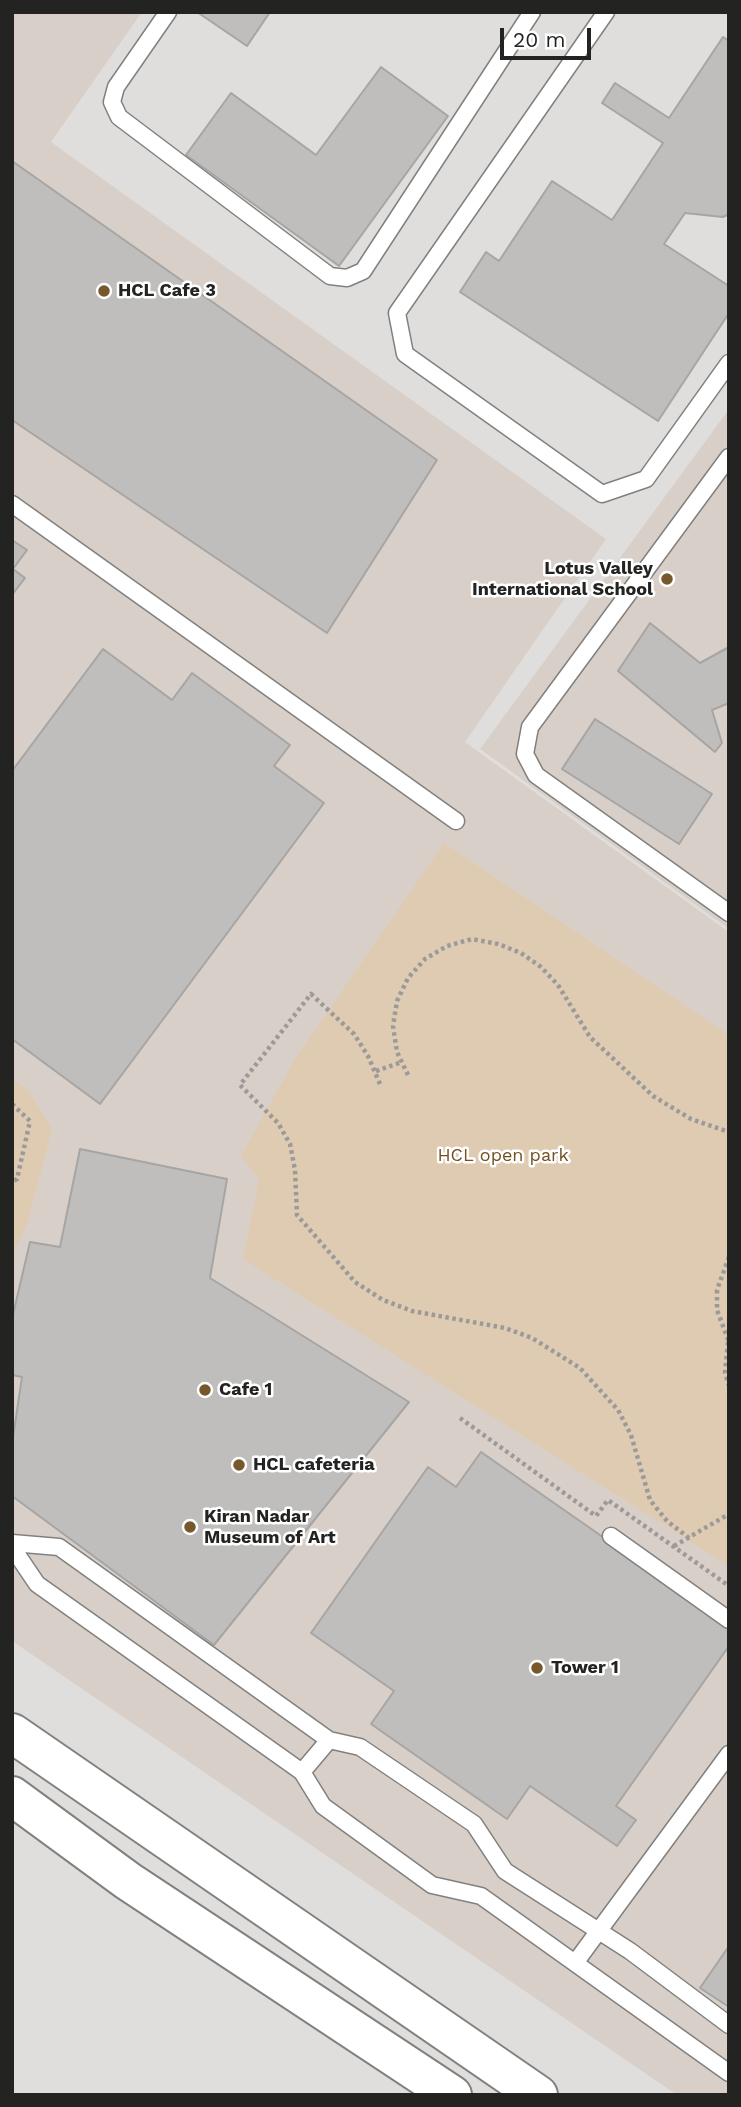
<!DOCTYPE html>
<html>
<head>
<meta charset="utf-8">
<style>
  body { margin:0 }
  #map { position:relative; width:741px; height:2107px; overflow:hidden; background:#e0dedc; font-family:"Work Sans",sans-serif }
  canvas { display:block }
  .frame { position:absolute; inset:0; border:14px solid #232322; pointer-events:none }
  .scale { position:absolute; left:500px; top:28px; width:91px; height:32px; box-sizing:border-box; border:4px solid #232322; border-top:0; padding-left:9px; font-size:21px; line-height:24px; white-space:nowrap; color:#232322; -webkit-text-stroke:5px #fff; paint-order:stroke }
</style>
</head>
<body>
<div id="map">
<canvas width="741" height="2107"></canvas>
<div class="frame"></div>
<div class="scale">20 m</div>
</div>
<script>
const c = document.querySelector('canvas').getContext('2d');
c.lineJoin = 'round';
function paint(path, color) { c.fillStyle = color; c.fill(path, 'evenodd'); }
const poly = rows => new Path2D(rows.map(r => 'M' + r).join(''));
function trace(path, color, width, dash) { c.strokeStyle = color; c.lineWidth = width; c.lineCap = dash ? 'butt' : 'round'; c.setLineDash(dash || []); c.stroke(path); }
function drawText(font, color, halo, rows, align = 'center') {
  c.font = font + ' "Work Sans",sans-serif'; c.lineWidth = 5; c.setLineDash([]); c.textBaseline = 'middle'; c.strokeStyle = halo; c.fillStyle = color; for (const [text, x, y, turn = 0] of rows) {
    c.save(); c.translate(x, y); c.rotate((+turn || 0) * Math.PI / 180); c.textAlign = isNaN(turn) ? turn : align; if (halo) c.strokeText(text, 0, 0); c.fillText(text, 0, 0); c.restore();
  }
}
const built = poly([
  [12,12,142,12,51,142,606,539,465,742,729,932,729,2095,677,2095,12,1641],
  [729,409,729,929,480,749]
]);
const green = poly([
  [444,843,729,1035,729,1566,243,1259,259,1179,241,1156,295,1059],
  [12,1078,29,1091,52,1129,28,1221,12,1257]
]);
const building = poly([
  [197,12,270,12,247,46,197,12],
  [723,37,729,41,729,214,723,217,685,213,664,244,729,286,729,313,658,421,460,292,486,252,499,261,552,181,612,220,663,143,602,103,615,83,669,118,723,37],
  [381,67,448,116,339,266,186,155,231,93,316,155,381,67],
  [12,161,437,460,327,633,12,420,12,161],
  [12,540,27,550,13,569,25,578,12,595,12,540],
  [650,623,700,663,729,647,729,703,712,710,722,743,715,752,618,671,650,623],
  [103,649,172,700,192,673,290,745,274,766,324,803,100,1104,12,1039,12,771,103,649],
  [595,719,712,794,679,844,562,769,595,719],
  [80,1149,227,1179,210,1278,409,1402,214,1645,12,1496,12,1444,22,1377,12,1375,12,1319,30,1242,60,1247,80,1149],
  [481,1452,729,1625,729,1646,616,1806,636,1820,617,1846,530,1786,507,1819,371,1724,394,1691,311,1633,428,1467,456,1487,481,1452],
  [729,1946,729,2007,700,1988,729,1946]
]);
const path = poly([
  [376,1071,402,1062],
  [408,1075,397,1052,393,1026,397,1001,408,978,425,959,447,946,472,939,498,944,521,953,541,967,558,985,590,1037,653,1096,691,1119,729,1132],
  [380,1084,368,1056,354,1034,311,994,240,1085,278,1123,290,1144,295,1170,297,1215,355,1282,383,1300,412,1311,505,1328,532,1338,580,1368,618,1410,631,1435,650,1500,667,1521,689,1538],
  [12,1104,30,1121,17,1179,12,1182],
  [729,1257,717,1290,717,1310,729,1342],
  [728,1342,725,1372,729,1386],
  [460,1418,596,1516,608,1500,729,1586],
  [674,1546,729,1514]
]);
const service = poly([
  [168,12,116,87,112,102,119,117,330,276,347,278,363,271,532,12],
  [606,12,397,313,405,354,602,494,646,479,729,363],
  [729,457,530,727,525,754,536,775,729,913],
  [12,504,456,821],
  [611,1536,729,1620],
  [12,1543,59,1547,329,1740,360,1747,474,1824,505,1871,630,1951,729,2025],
  [12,1547,37,1584,302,1772,323,1806,432,1885,481,1896,729,2073],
  [302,1772,329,1740],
  [575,1963,729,1754]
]);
const tertiary = poly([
  [12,1733,538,2095],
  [12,1796,128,1881,452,2095]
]);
const markers = [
  [104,291,7,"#77582d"],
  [667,579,7,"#77582d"],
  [205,1390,7,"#77582d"],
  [239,1465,7,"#77582d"],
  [190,1527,7,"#77582d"],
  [537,1668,7,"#77582d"]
];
const poiNames = [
  ["HCL Cafe 3",118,291],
  ["Lotus Valley",653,569,"right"],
  ["International School",653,590,"right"],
  ["Cafe 1",219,1390],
  ["HCL cafeteria",253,1465],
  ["Kiran Nadar",204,1517],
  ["Museum of Art",204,1538],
  ["Tower 1",551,1668]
];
const parkNames = [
  ["HCL open park",503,1156]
];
paint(built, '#d8d0c8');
paint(green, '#dfcbb2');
paint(building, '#c0bebc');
trace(building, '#a7a5a3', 2);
trace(service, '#82807e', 19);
trace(tertiary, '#82807e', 42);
trace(path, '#9c9a99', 4.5, [3.5, 3.5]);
trace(service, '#fff', 16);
trace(tertiary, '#fff', 38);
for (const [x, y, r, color] of markers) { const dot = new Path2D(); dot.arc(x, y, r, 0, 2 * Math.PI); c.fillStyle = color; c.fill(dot); trace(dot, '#fff', 2.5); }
drawText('bold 18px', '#232322', '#fff', poiNames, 'left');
drawText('18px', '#725022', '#fff', parkNames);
</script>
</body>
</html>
